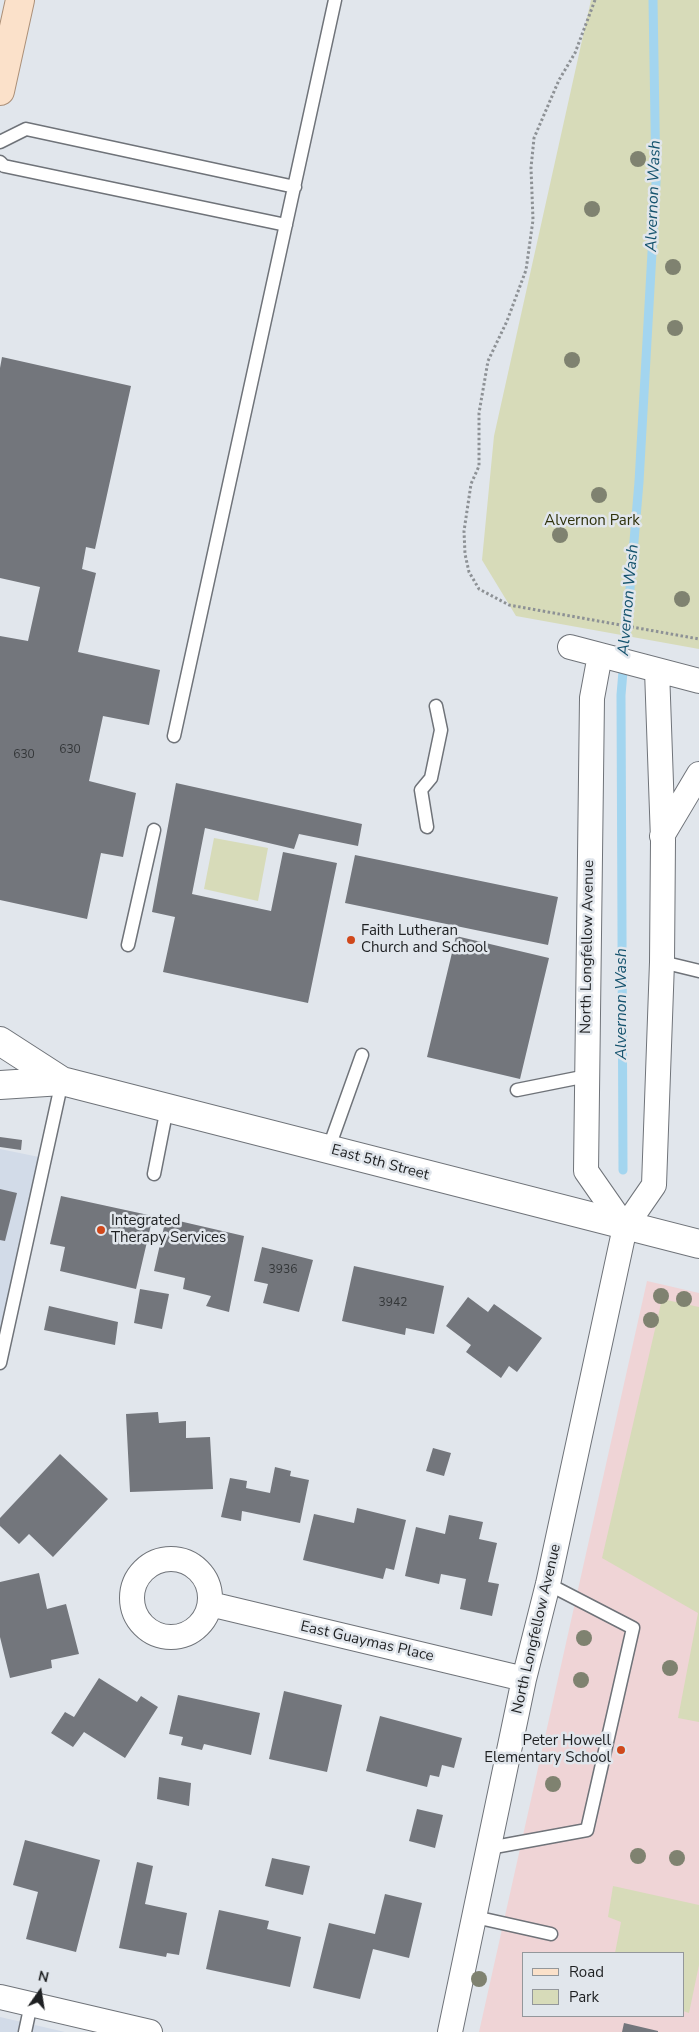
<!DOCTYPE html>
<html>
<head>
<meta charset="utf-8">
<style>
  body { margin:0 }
  #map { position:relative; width:699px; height:2032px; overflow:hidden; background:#e1e6ec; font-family:"Nunito Sans",sans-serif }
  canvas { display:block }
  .legend { position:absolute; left:522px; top:1952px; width:162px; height:65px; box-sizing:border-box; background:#e1e6ec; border:1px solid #93979b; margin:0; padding:6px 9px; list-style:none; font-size:15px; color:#1e2022 }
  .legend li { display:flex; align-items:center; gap:10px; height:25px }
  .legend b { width:25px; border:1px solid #93979b }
  .north { position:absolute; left:15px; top:1967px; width:50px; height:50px; -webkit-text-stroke:4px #e1e6ec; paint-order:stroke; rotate:13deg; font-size:14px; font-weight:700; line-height:20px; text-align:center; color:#1e2022 }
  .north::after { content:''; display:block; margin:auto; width:18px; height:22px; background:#1e2022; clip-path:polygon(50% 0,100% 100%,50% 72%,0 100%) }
</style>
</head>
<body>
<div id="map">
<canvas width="699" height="2032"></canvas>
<ul class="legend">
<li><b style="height:6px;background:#fbe1ca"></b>Road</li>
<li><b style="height:14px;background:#d7dbb9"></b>Park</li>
</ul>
<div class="north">N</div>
</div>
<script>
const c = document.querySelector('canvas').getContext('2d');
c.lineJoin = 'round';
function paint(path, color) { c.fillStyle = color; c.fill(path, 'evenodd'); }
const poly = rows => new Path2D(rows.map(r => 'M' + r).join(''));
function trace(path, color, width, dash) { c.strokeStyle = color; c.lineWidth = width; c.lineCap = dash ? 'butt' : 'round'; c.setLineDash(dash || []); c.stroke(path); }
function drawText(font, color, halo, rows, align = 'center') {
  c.font = font + ' "Nunito Sans",sans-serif'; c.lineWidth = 5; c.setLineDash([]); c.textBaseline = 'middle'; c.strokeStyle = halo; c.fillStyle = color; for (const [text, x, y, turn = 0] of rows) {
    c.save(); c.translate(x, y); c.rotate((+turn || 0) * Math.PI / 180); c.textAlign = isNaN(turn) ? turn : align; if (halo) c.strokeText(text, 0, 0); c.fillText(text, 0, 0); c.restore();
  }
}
const built = poly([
  [0,1149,39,1157,0,1338],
  [0,2017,65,2032,0,2032]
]);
const education = poly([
  [647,1281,699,1293,699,2032,479,2032],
  [523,1953,683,1953,683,2016,523,2016]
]);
const green = poly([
  [591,0,699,0,699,649,516,616,482,560,494,436],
  [214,838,268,848,258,901,204,889],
  [662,1299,699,1307,699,1722,678,1718,698,1613,602,1558],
  [613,1886,699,1905,699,1965,689,2013,683,2011,683,1953,615,1953,621,1922,608,1917]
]);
const stream = poly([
  [623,1170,621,695,639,482,656,182,653,0]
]);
const building = poly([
  [2,357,131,386,95,549,86,547,82,569,96,573,78,652,160,670,149,725,103,716,89,781,136,793,123,857,101,853,87,919,0,900,0,636,28,641,40,587,0,578,0,368],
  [176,783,362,824,358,846,299,834,294,849,205,828,192,894,271,911,283,852,337,863,308,1003,163,972,175,917,152,912],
  [355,855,558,897,548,945,345,903],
  [456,936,549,958,520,1079,427,1057],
  [0,1137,22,1140,21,1150,0,1147],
  [0,1189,17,1193,5,1241,0,1240],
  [61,1196,153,1216,136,1289,60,1271,65,1247,50,1244],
  [166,1218,244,1236,229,1312,206,1306,211,1296,183,1289,185,1278,154,1271],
  [262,1247,313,1260,299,1312,263,1303,268,1284,254,1281],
  [354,1266,444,1286,434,1334,406,1328,405,1335,342,1321],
  [140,1289,169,1294,162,1329,134,1323],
  [468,1297,488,1312,494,1304,542,1338,517,1372,509,1366,501,1378,466,1352,471,1345,446,1326],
  [49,1306,118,1322,115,1345,44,1330],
  [158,1412,159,1423,186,1421,186,1438,210,1437,213,1489,130,1492,126,1414],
  [433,1448,451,1453,444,1476,426,1471],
  [60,1454,108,1499,53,1557,29,1534,19,1544,0,1526,0,1518],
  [275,1467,291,1471,290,1476,309,1480,300,1523,242,1511,241,1521,221,1517,230,1478,247,1481,246,1488,270,1493],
  [357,1508,406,1520,394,1570,386,1568,383,1579,303,1560,314,1514,354,1523],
  [449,1515,483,1522,479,1539,497,1543,488,1582,499,1584,492,1616,460,1609,466,1579,441,1574,439,1584,405,1576,416,1527,445,1534],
  [39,1573,47,1609,66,1604,79,1654,51,1660,52,1668,10,1678,0,1637,0,1582],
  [99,1678,137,1702,141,1696,158,1707,125,1758,84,1732,73,1747,51,1733,65,1712,74,1717],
  [284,1691,342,1705,327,1772,269,1759],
  [178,1695,260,1713,251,1755,204,1744,202,1750,181,1745,183,1737,169,1734],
  [380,1716,462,1738,454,1768,442,1765,439,1777,430,1775,427,1787,366,1771],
  [159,1777,191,1783,189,1806,157,1799],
  [417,1809,443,1815,435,1848,409,1841],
  [25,1840,100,1860,76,1952,26,1939,38,1892,13,1885],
  [272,1858,310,1866,303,1895,265,1886],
  [137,1862,153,1866,145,1904,187,1913,179,1955,167,1953,166,1957,119,1948],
  [385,1894,422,1903,409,1958,373,1949,360,1999,313,1988,329,1923,375,1934],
  [219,1910,269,1921,267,1929,301,1937,290,1987,206,1969],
  [624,2023,658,2031,658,2032,622,2032]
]);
const path = poly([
  [595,0,575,53,559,80,534,138,531,168,533,220,526,270,507,321,488,361,479,413,479,466,471,484,464,531,465,554,469,572,479,589,509,605,699,639]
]);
const service = poly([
  [0,142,26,129,295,187],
  [0,162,4,166,286,225],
  [174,736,335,0],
  [427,827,421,790,431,778,441,730,436,706],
  [128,945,154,830],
  [662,962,699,971],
  [517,1090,587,1076],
  [328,1150,362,1055],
  [154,1174,167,1108],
  [0,1363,62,1081],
  [489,1848,587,1830,633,1628,548,1584],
  [475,1917,551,1934],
  [25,2032,31,2004]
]);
const minor = poly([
  [570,647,699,681],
  [600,655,592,698,586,1171,625,1227],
  [662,836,699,774],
  '132 1598a39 39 0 1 1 78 0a39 39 0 1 1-78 0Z',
  [210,1604,524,1679],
  [0,1997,150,2032],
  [450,2032,524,1679,548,1584,625,1227,654,1185,662,962,663,840,657,670]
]);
const tertiary = poly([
  [0,1041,62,1081,699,1244],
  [0,1085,62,1081]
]);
const primary = poly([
  [0,91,20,0]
]);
const trees = [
  [638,159],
  [592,209],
  [673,267],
  [675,328],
  [572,360],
  [599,495],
  [560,535],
  [682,599],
  [661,1296],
  [684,1299],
  [651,1320],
  [584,1638],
  [670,1668],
  [581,1680],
  [553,1784],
  [638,1856],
  [677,1858],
  [479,1979]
];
const markers = [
  [351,940,5,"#d0481b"],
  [101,1230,5,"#d0481b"],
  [621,1750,5,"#d0481b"]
];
const numberNames = [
  ["630",70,750],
  ["630",24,755],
  ["3936",283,1270],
  ["3942",393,1303]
];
const parkNames = [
  ["Alvernon Park",592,521]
];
const poiNames = [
  ["Faith Lutheran",361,931],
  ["Church and School",361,948],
  ["Integrated",111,1221],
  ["Therapy Services",111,1238],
  ["Peter Howell",611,1741,"right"],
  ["Elementary School",611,1758,"right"]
];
const streetNames = [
  ["North Longfellow Avenue",588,947,-89],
  ["East 5th Street",380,1163,15],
  ["North Longfellow Avenue",537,1629,-77],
  ["East Guaymas Place",367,1642,13]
];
const waterNames = [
  ["Alvernon Wash",654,196,-88],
  ["Alvernon Wash",629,600,-85],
  ["Alvernon Wash",622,1004,-90]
];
paint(built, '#d2dbe8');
paint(education, '#efd4d6');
paint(green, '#d7dbb9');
trace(stream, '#a3d5ef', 9);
paint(building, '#73767c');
trace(service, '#6f7379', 15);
trace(minor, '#6f7379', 26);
trace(tertiary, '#6f7379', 30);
trace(primary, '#ac9078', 30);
trace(path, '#8d9195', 3, [2.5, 2.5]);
trace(service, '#fff', 12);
trace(minor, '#fff', 24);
trace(tertiary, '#fff', 28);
trace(primary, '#fbe1ca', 28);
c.fillStyle = '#7f8270';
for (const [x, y] of trees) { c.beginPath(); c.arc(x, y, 8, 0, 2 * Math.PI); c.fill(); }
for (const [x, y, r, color] of markers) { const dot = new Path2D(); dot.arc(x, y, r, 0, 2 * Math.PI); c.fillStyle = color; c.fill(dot); trace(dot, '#e1e6ec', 2); }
drawText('12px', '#333638', null, numberNames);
drawText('15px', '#2e310b', '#e1e6ec', parkNames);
drawText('15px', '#1e2022', '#e1e6ec', poiNames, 'left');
drawText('15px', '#1e2022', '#e1e6ec', streetNames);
drawText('italic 16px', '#15536e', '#e1e6ec', waterNames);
</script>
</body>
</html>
